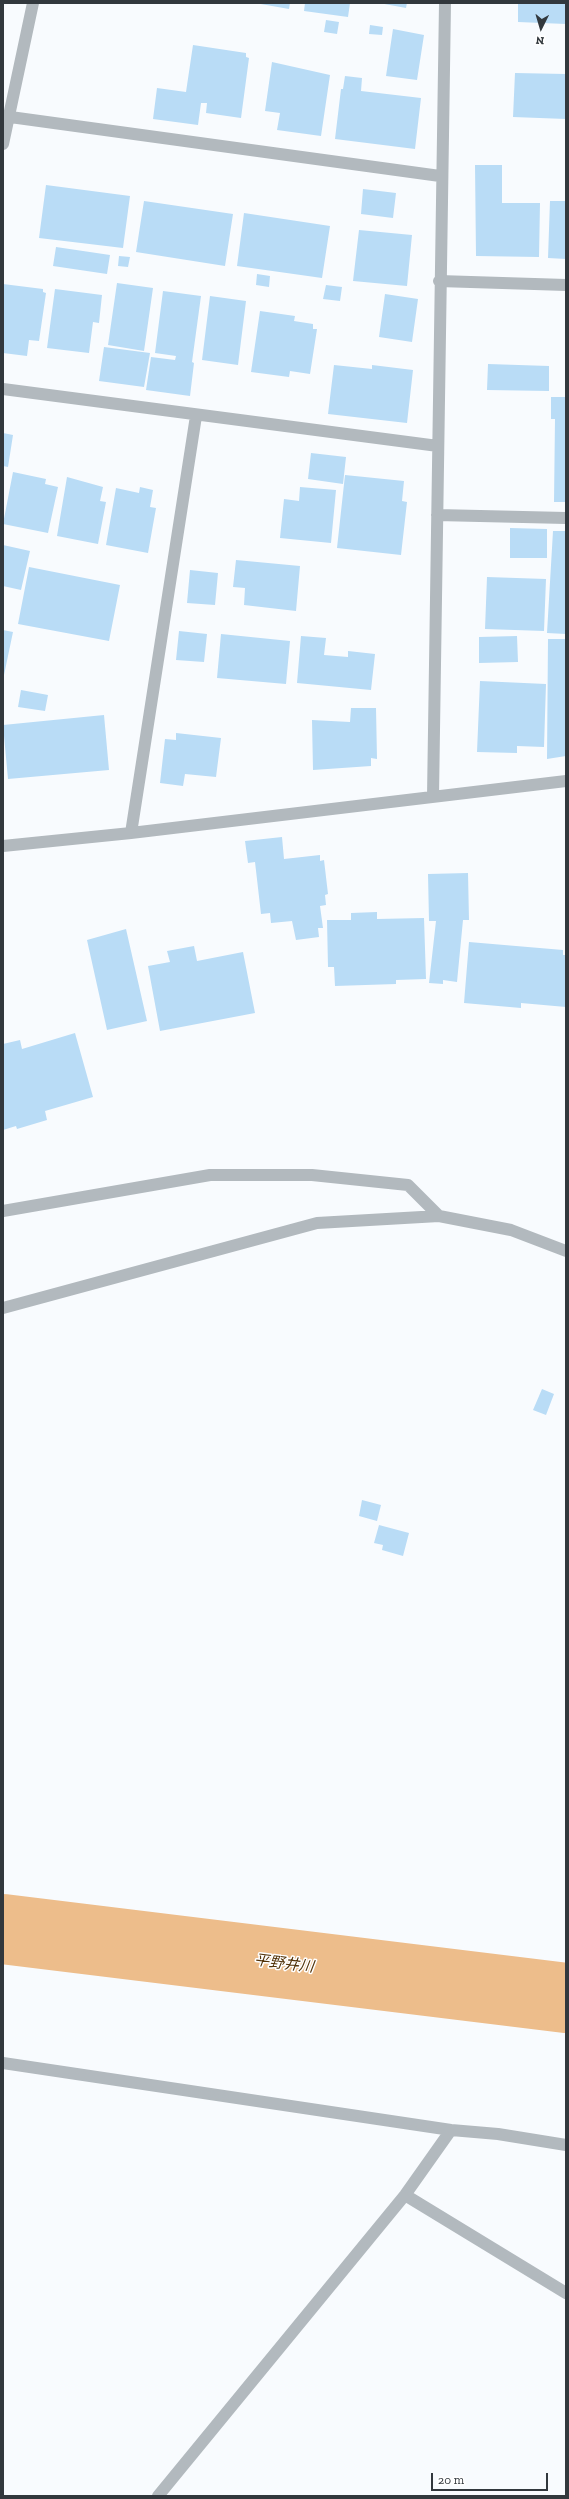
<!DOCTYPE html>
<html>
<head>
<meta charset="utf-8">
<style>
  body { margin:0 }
  #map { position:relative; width:569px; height:2499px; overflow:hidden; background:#f8fbfe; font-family:"Zilla Slab",serif }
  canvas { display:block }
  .frame { position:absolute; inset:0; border:4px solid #32383d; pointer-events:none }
  .north { position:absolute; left:521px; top:8px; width:40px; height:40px; -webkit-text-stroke:3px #fff; paint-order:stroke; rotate:185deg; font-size:11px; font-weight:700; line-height:16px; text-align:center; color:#32383d }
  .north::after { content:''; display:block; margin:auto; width:14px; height:18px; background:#32383d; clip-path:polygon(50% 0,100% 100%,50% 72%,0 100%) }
  .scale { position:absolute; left:431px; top:2473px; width:117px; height:18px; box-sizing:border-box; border:2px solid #32383d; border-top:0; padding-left:5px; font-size:12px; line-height:14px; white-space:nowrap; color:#32383d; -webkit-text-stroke:3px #fff; paint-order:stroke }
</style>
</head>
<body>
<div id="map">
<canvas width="569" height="2499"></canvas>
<div class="frame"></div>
<div class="north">N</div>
<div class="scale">20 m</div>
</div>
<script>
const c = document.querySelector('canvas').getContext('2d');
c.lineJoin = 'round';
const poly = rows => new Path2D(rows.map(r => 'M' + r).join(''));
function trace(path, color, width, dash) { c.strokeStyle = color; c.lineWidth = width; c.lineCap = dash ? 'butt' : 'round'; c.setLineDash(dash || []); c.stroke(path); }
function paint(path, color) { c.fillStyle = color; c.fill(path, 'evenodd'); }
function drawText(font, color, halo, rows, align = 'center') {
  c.font = font + ' "Zilla Slab","Noto Sans JP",serif'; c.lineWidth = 3; c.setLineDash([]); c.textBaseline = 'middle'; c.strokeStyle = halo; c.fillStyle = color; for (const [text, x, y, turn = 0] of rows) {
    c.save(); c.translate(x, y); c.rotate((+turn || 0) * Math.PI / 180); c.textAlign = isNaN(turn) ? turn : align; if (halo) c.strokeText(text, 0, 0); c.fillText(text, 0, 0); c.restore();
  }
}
const river = poly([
  [3,1929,566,1998]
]);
const building = poly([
  [255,3,290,3,289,9],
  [305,3,350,3,348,17,304,11],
  [379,3,407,3,406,8],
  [518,3,566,3,566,24,518,22],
  [326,20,339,22,337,34,324,32],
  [370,25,383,27,382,35,369,34],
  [393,29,424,35,417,80,386,76],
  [193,45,246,53,246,57,249,58,241,118,206,113,207,103,201,103,198,125,153,119,157,88,186,92],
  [272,62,330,75,321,136,277,130,280,113,265,111],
  [515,73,566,74,566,119,513,117],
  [345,76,362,78,361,91,421,98,415,149,335,139,341,89,343,89],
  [475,165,502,165,502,203,540,203,539,257,476,256],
  [46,185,130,196,123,248,39,238],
  [363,189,396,193,393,218,361,214],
  [144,201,233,214,225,266,136,252],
  [550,201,566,201,566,259,548,258],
  [244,213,330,226,322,278,237,266],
  [359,230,412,235,407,286,353,281],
  [56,247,110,255,107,274,53,266],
  [119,256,130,257,128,267,118,266],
  [257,274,270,276,269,287,256,285],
  [117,283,153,288,144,351,108,345],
  [3,284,43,289,43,292,46,293,39,341,29,340,27,356,3,353],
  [326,285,342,287,340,301,323,299],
  [55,289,102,295,99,323,93,322,89,353,47,348],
  [163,291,201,296,192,362,194,363,190,396,146,390,151,357,175,360,176,356,155,353],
  [385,294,418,299,412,342,379,337],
  [210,296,246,301,238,365,202,360],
  [260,311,295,316,294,321,313,324,313,329,317,329,310,374,290,371,289,377,251,372],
  [104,347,150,353,144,387,99,381],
  [488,364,549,366,549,391,487,390],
  [334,365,372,369,372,365,413,370,407,423,328,414],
  [551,397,566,397,566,502,554,502,555,419,551,419],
  [3,433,13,435,8,467,3,466],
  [311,453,346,457,343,484,308,479],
  [13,472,46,479,45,484,58,487,48,533,3,524],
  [345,475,404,481,402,501,407,502,401,555,337,548],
  [67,477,103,487,100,501,106,502,98,544,57,536],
  [140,487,153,490,150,507,156,508,148,553,106,545,116,488,139,493],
  [300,487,336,490,331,543,280,538,284,499,299,501],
  [510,528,547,529,547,558,510,558],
  [553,531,566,531,566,634,547,633],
  [3,545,30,551,21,590,3,586],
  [236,560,300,566,296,611,244,605,245,588,233,587],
  [29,567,120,585,109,641,18,624],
  [190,570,218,573,215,605,187,603],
  [487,577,546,579,544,631,485,629],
  [3,630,13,632,4,675,3,675],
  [179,631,207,634,204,662,176,660],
  [221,634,290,641,286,684,217,678],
  [301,636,326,638,324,655,348,657,348,651,375,654,371,690,297,683],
  [517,636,518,662,479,663,479,637],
  [548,639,566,639,566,756,547,759],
  [480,681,546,684,544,747,517,746,517,753,477,752],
  [21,690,48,695,45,711,18,707],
  [351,708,376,708,377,759,371,758,371,766,313,770,312,720,350,722],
  [104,715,109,770,8,779,3,725],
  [176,733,221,738,216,777,185,774,183,786,160,783,165,739,176,740],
  [282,837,284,859,320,855,320,861,324,860,328,894,325,895,326,905,320,906,323,928,318,928,319,937,296,940,292,921,271,923,270,913,261,914,255,862,248,863,245,841],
  [468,873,469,920,463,920,457,982,443,980,443,984,429,983,436,921,429,921,428,874],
  [377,912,377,919,424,918,426,979,396,980,396,984,335,986,334,967,328,967,327,920,351,920,351,913],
  [126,929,147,1021,107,1030,87,940],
  [469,942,563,950,563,955,566,955,566,1007,521,1003,521,1008,464,1003],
  [194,946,197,961,243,952,255,1013,160,1031,148,966,170,962,167,951],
  [75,1033,93,1097,45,1111,47,1120,17,1129,16,1126,3,1130,3,1044,20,1040,22,1049],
  [542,1389,554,1394,546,1415,533,1410],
  [362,1500,381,1505,377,1521,359,1516],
  [379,1525,409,1533,403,1556,382,1550,383,1545,374,1543]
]);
const minor = poly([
  [3,116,440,176],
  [3,144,33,3],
  [439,281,566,285],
  [3,389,438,446],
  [437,515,566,518],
  [433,796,445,3],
  [131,833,196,416],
  [3,846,131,833,566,781],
  [3,1211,210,1175,312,1175,408,1185,439,1216],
  [3,1308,317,1223,439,1216,511,1230,566,1251],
  [3,2063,451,2130,498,2134,566,2145],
  [405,2195,566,2293],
  [158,2496,405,2195,451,2130]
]);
const waterNames = [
  ["平野井川",284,1964,7]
];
trace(river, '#edbd8b', 70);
paint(building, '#b9dcf6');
trace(minor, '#b2b9be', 12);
drawText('italic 15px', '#53340b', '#fff', waterNames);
</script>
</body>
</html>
